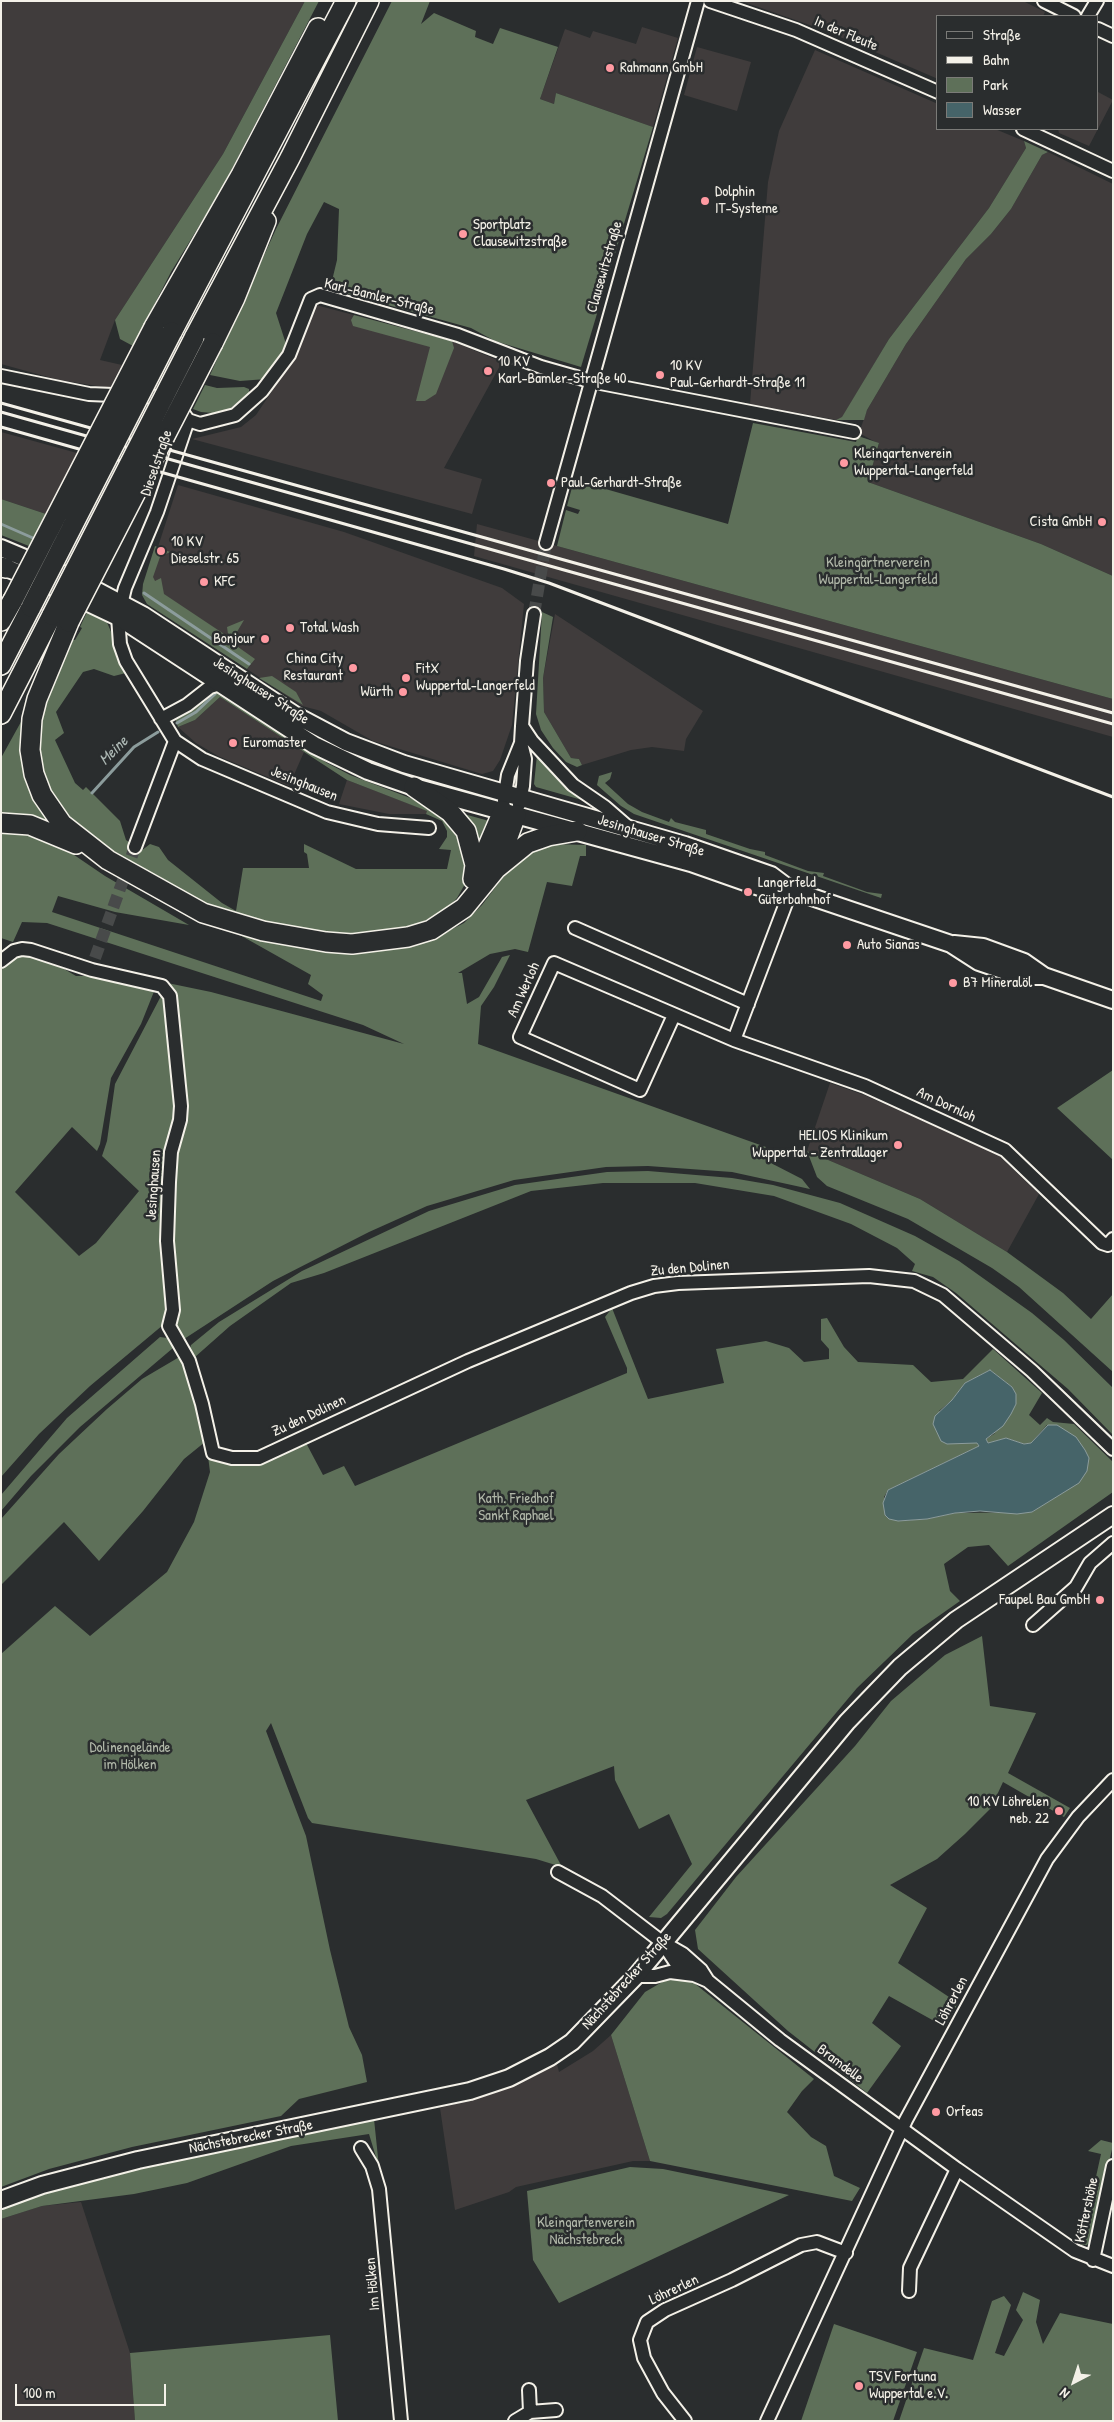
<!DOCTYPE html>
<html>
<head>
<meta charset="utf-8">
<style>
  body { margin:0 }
  #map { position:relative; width:1114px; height:2422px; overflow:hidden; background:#2a2d2e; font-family:"Patrick Hand",sans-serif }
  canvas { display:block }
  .frame { position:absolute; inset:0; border:2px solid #f4f1e8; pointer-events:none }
  .legend { position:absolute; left:936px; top:15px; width:162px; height:115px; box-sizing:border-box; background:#2a2d2e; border:1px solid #7b7b78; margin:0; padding:6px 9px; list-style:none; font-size:15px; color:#f4f1e8 }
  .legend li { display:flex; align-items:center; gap:10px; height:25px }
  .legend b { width:25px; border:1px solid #7b7b78 }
  .north { position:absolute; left:1049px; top:2357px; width:50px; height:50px; -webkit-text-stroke:4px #2a2d2e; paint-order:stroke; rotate:220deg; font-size:14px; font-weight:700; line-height:20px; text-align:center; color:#f4f1e8 }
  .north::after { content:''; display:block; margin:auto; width:18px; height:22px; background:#f4f1e8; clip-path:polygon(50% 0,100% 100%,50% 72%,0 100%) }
  .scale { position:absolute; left:15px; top:2384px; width:151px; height:22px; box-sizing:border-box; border:2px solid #f4f1e8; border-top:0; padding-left:6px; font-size:15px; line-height:18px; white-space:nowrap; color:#f4f1e8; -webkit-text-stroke:4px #2a2d2e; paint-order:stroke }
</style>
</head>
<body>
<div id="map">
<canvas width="1114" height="2422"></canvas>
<div class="frame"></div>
<ul class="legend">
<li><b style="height:6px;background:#2a2d2e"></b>Straße</li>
<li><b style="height:6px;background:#f4f1e8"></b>Bahn</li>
<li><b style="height:14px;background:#5e7059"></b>Park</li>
<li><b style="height:14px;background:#466469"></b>Wasser</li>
</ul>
<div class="north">N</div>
<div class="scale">100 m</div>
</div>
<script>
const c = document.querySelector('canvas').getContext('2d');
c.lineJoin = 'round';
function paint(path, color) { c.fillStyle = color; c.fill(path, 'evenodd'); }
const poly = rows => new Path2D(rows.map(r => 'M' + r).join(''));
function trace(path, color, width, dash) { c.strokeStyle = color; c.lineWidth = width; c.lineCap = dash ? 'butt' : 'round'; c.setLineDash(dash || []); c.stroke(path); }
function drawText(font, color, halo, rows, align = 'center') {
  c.font = font + ' "Patrick Hand",sans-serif'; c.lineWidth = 5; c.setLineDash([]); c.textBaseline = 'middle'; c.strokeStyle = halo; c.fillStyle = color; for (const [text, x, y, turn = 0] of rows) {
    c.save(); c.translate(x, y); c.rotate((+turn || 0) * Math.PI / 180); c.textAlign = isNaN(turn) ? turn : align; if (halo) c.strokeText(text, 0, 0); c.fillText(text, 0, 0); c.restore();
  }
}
const built = poly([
  [1,1,305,1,223,154,115,320,100,360,122,365,110,388,59,380,1,364],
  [741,1,1023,1,1045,12,1043,16,938,16,938,79,824,30],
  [642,27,678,38,653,127,556,93,554,104,540,99,565,29,590,38,593,31,636,44],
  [697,47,751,62,737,111,684,95],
  [815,50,938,104,938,129,995,129,1024,141,1026,148,989,208,889,339,842,418,836,420,750,404,768,182,779,131],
  [1098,92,1113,100,1089,146,1059,133,1058,129,1098,129],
  [1048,152,1113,184,1113,576,1041,544,868,482,879,444,859,433,867,410,906,344,966,259,991,234,1011,209,1042,155],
  [316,305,452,341,502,362,444,468,482,479,472,514,192,439,241,427,256,415,292,361],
  [1,432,77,453,46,514,1,499],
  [178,485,344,532,502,588,524,604,512,725,500,760,493,771,482,774,373,741,321,711,302,706,247,669,252,663,144,590],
  [477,524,1113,699,1113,737,474,556],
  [555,614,703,711,686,739,684,751,652,747,631,750,582,765,579,759,571,758,544,712,543,678],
  [220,697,304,752,289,786,218,756,196,743,178,727,195,720],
  [347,780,428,811,426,814,389,814,339,804],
  [830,1083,864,1095,996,1153,1039,1194,1007,1252,920,1199,807,1151],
  [611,2035,650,2161,633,2161,516,2187,509,2192,455,2210,440,2108,489,2095,520,2082,557,2064,559,2072,593,2051],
  [81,2202,130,2353,135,2421,1,2421,1,2219,42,2206]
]);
const green = poly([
  [305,1,319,1,221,190,171,272,133,346,120,339,115,320,223,154],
  [392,1,430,1,421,24,434,13,476,31,475,37,493,44,500,28,558,47,540,99,554,104,556,93,653,127,581,367,495,341,471,328,330,289,337,260,339,209,324,202,307,234,276,313,287,347,266,379,240,381,210,375,276,229],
  [1024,141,1048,152,1042,155,1011,209,991,234,966,259,906,344,867,410,864,420,836,420,842,417,889,339,989,208,1026,148],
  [354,315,452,341,454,348,436,394,425,401,416,401,430,347,353,326,351,320],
  [205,385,217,388,244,387,249,389,249,393,228,410,213,413,201,412,193,409],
  [753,423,856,442,858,436,879,443,868,482,1041,544,1113,576,1113,699,557,546,566,510,578,514,580,510,567,506,574,480,728,524],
  [1,499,46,514,29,546,1,535],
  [155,546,170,552,160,557,153,577,155,581,161,578,164,594,224,634,228,634,227,627,244,620,231,642,255,659,247,669,147,604,142,595,143,584],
  [88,610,106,620,112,634,117,659,126,673,114,676,94,669,83,672,56,712,64,733,55,740,75,783,83,790,86,787,120,821,126,840,141,851,150,844,159,847,168,860,222,903,236,911,243,868,309,868,307,854,304,852,304,844,356,869,447,869,451,850,439,849,447,837,447,831,442,821,426,814,427,811,347,780,220,697,195,720,178,727,175,718,215,691,221,692,327,763,350,775,426,804,456,827,468,870,465,884,457,898,446,910,414,926,365,934,324,935,296,931,221,912,156,881,72,826,46,787,35,743,47,692,73,640,75,640,82,628,80,627],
  [542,612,553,617,543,678,544,712,571,758,579,759,582,765,577,767,566,762,553,748,541,730,536,714],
  [272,676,296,692,303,705,259,678],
  [27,711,24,736,62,830,1,817,1,758],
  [537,755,574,794,582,800,536,787,534,784],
  [612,772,610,779,605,783,628,804,642,812,669,822,671,818,675,822,706,830,706,834,750,849,765,852,765,855,808,871,824,873,823,876,867,892,882,894,881,898,634,814,621,806,597,785,599,776],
  [460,813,493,822,480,851],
  [1,830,16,830,58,844,105,876,189,925,115,912,58,896,52,912,321,1001,323,995,308,984,311,975,231,930,281,942,355,953,427,942,464,923,482,905,520,855,554,844,586,845,586,856,580,856,572,886,547,882,528,952,515,949,490,954,458,973,462,973,467,1004,479,997,502,957,510,955,494,987,481,1006,478,1044,763,1146,766,1147,765,1156,767,1161,802,1179,810,1189,732,1172,648,1166,606,1167,514,1180,427,1206,369,1232,273,1281,181,1341,177,1333,173,1285,173,1174,182,1120,173,993,153,980,211,992,404,1044,363,1025,47,923,22,922,13,942,1,938],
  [27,954,49,960,76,976,93,976,155,989,141,1024,111,1078,100,1144,97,1151,72,1127,15,1192,79,1256,96,1243,139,1191,102,1156,107,1141,115,1084,162,994,165,996,176,1083,169,1303,166,1320,163,1325,90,1386,39,1434,1,1477,1,968,13,958],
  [1113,1070,1113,1160,1057,1108],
  [807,1151,920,1199,1007,1252,1063,1293,1091,1319,1113,1294,1113,1372,1019,1287,992,1268,908,1219,827,1186,817,1177],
  [648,1171,732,1178,773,1185,840,1203,915,1236,959,1261,1032,1313,1064,1340,1113,1388,1113,1435,1068,1389,956,1293,933,1277,912,1271,915,1264,897,1248,851,1224,774,1196,695,1183,603,1183,531,1191,324,1273,291,1283,230,1326,195,1357,190,1348,191,1345,219,1322,302,1271,429,1211,515,1185,607,1172],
  [612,1308,648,1399,724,1383,716,1349,766,1341,789,1348,804,1362,829,1359,829,1349,821,1340,821,1319,827,1318,844,1347,858,1362,913,1365,931,1382,963,1379,993,1349,1042,1393,1029,1415,1040,1425,1047,1418,1053,1422,1074,1424,1113,1462,1113,1492,1008,1566,989,1545,968,1547,944,1564,950,1591,960,1601,913,1634,857,1688,667,1914,661,1918,649,1917,692,1864,669,1814,639,1829,615,1780,614,1766,526,1800,562,1867,536,1859,312,1823,308,1818,271,1723,266,1731,306,1836,330,1950,349,2027,362,2055,367,2082,299,2099,281,2116,132,2147,49,2169,1,2187,1,1654,55,1606,90,1636,167,1572,194,1522,210,1472,208,1456,232,1459,305,1441,323,1475,344,1466,355,1486,627,1373,627,1368,605,1317],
  [990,1370,1012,1387,1016,1395,1016,1404,994,1434,986,1439,988,1443,1006,1438,1024,1444,1031,1443,1047,1425,1065,1491,1032,1512,955,1513,927,1519,898,1521,884,1497,888,1490,979,1446,977,1443,972,1443,939,1411,952,1400,965,1383],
  [160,1337,167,1338,175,1345,173,1348,80,1427,31,1476,1,1511,1,1495,67,1418],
  [181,1356,202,1413,205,1442,184,1459,143,1511,99,1561,64,1522,1,1585,1,1519,59,1454,107,1409,142,1379],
  [982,1636,990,1706,1036,1713,1008,1773,1070,1808,1064,1817,1003,1782,991,1808,965,1834,937,1859,890,1885,927,1908,898,1963,958,2003,945,2027,889,1996,872,2023,901,2046,867,2093,788,2031,698,1949,695,1930,736,1877,855,1746,891,1701,945,1655],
  [680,1979,694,1983,814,2079,802,2091,787,2112,811,2137,826,2146,834,2176,860,2188,852,2201,650,2161,611,2035,645,1992,664,1981],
  [374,2119,379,2167,369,2134,291,2146,187,2183,134,2194,42,2206,1,2219,1,2206,67,2183],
  [1101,2140,1113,2143,1113,2145,1091,2241,1087,2245,1081,2245,1101,2154,1088,2151],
  [630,2167,663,2169,789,2195,559,2303,533,2260,527,2191],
  [1023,2292,1040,2300,1036,2322,1043,2344,1060,2313,1113,2324,1113,2421,899,2421,924,2348,973,2360,992,2301,1004,2296,1011,2305,995,2353,1004,2356,1023,2320,1016,2310],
  [834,2324,917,2352,893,2421,801,2421],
  [330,2335,338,2421,135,2421,130,2353]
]);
const water = poly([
  [990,1370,1012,1387,1016,1394,1016,1404,1011,1414,1003,1426,986,1439,988,1443,1006,1438,1024,1444,1031,1443,1048,1425,1057,1425,1076,1437,1085,1450,1089,1458,1087,1471,1079,1483,1032,1512,1017,1514,980,1511,955,1513,927,1519,898,1521,889,1519,885,1515,883,1503,888,1490,979,1446,977,1443,947,1444,941,1441,933,1424,935,1416,952,1400,965,1383,990,1370]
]);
const stream = poly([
  [1,524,33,538],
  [144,593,249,664],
  [177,723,196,712,215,694],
  [92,793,134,747,158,732]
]);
const minorTunnel = poly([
  [534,614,546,543],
  [95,958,135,847]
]);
const minor = poly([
  [710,1,796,30,938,92],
  [1044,1,1074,16],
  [1088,16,1097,1],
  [1098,29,1113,36],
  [1023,129,1113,171],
  [1,376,89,394,161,397,179,407,188,420,157,512,125,588,118,617,120,644,126,661,175,741,202,759,327,812,378,824,429,828],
  [188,420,200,424,235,415,262,391,289,355,311,299,320,295,458,335,541,367,590,381,854,432],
  [546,543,698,1],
  [161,719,187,705,210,687,220,684],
  [522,726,532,741,573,785,605,807,628,827],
  [504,801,508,775,521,743],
  [519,805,523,786,525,759,521,743,522,726,527,661,534,614],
  [135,847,175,741],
  [575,928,748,1004],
  [1,961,14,951,22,949,31,950,92,970,162,986,170,996,181,1106,180,1120,171,1152,169,1182,167,1241,173,1310,169,1326,189,1361,202,1404,213,1453,232,1458,259,1458,468,1361,631,1293,654,1286,678,1283,869,1276,914,1281,943,1295,1032,1371,1113,1449],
  [674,1015,640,1090,520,1037,554,963,734,1040,791,890],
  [734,1040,865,1086,1005,1150,1102,1243,1108,1245,1113,1239],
  [1033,1625,1076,1587,1090,1563,1113,1543],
  [558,1872,602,1896,662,1942,683,1954,701,1970,708,1981,780,2040,957,2169,1075,2251,1113,2266],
  [664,1945,676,1963,691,1973],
  [636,1976,655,1976,670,1972,694,1975,708,1981],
  [361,2148,372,2166,379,2189,401,2421],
  [1093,2260,1113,2166],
  [909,2291,910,2268,957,2169],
  [529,2390,530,2412],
  [515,2421,530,2412,556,2410],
  [685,2421,663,2393,644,2358,640,2340,647,2322,665,2310,732,2280,801,2245,817,2242,846,2253],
  [767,2421,906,2120,1047,1859,1078,1817,1113,1780]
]);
const major = poly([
  [1,548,77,580,143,615,295,715,346,742,404,764,685,845,771,875,791,890],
  [1,566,61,590,118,617,314,745,368,771,414,787,691,863,765,889,791,890,951,944,979,962,1020,976,1044,976],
  [954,944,983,947,1024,962,1044,976,1113,1000],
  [1,2200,42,2185,138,2160,470,2091,509,2078,550,2057,572,2042,636,1976,847,1722,900,1667,956,1620,1113,1515]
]);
const highway = poly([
  [154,327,241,175,318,28],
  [172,332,346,1],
  [194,338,290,158,369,1],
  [213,343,235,298,266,221],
  [1,567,6,568],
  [1,621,13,600],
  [69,622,37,699,32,719,30,750,34,774,42,795,62,824,108,860,203,913,263,931,326,942,352,944,408,937,431,930,464,908,496,869,528,843,548,836,577,831],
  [1,665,31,607],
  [1,714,52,615],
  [414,787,450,812,466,831,475,865,473,879],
  [1,823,30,825,76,844],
  [497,867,516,815],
  [476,874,503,811]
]);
const rail = poly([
  [1,403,1113,713],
  [1,412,1113,724],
  [1,427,504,569,549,583,1113,797]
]);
const highwayBridge = poly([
  [13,600,154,327],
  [31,607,172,332],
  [52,615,194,338],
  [69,622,213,343]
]);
const markers = [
  [610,68,5,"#ff9aa2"],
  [705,201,5,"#ff9aa2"],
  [463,234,5,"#ff9aa2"],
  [488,371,5,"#ff9aa2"],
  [660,375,5,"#ff9aa2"],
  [844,463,5,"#ff9aa2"],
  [551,483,5,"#ff9aa2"],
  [1102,522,5,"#ff9aa2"],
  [161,551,5,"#ff9aa2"],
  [204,582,5,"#ff9aa2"],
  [290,628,5,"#ff9aa2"],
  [265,639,5,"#ff9aa2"],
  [353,668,5,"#ff9aa2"],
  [406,678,5,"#ff9aa2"],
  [403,692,5,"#ff9aa2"],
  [233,743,5,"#ff9aa2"],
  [748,892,5,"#ff9aa2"],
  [847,945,5,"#ff9aa2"],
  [953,983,5,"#ff9aa2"],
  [898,1145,5,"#ff9aa2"],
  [1100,1600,5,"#ff9aa2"],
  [1059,1811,5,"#ff9aa2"],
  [936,2112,5,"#ff9aa2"],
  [859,2386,5,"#ff9aa2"]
];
const streetNames = [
  ["In der Fleute",846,34,23],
  ["Clausewitzstraße",605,267,-74],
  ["Karl-Bamler-Straße",379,297,14],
  ["Dieselstraße",157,463,-71],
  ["Jesinghauser Straße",261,691,33],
  ["Jesinghausen",304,784,22],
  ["Jesinghauser Straße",651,836,17],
  ["Am Werloh",524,990,-66],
  ["Am Dornloh",946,1105,25],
  ["Jesinghausen",154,1185,-86],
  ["Zu den Dolinen",690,1268,-5],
  ["Zu den Dolinen",309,1416,-25],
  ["Nächstebrecker Straße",627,1981,-48],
  ["Löhrerlen",952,2001,-62],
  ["Bramdelle",840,2064,37],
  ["Nächstebrecker Straße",251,2137,-11],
  ["Köttershöhe",1087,2210,-78],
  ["Im Hölken",373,2284,-95],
  ["Löhrerlen",674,2290,-25]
];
const poiNames = [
  ["Rahmann GmbH",620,68],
  ["Dolphin",715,192],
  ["IT-Systeme",715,209],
  ["Sportplatz",473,225],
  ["Clausewitzstraße",473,242],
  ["10 KV",498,362],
  ["Karl-Bamler-Straße 40",498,379],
  ["10 KV",670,366],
  ["Paul-Gerhardt-Straße 11",670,383],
  ["Kleingartenverein",854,454],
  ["Wuppertal-Langerfeld",854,471],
  ["Paul-Gerhardt-Straße",561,483],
  ["Cista GmbH",1092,522,"right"],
  ["10 KV",171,542],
  ["Dieselstr. 65",171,559],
  ["KFC",214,582],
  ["Total Wash",300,628],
  ["Bonjour",255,639,"right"],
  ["China City",343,659,"right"],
  ["Restaurant",343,676,"right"],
  ["FitX",416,669],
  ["Wuppertal-Langerfeld",416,686],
  ["Würth",393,692,"right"],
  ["Euromaster",243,743],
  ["Langerfeld",758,883],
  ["Güterbahnhof",758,900],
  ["Auto Sianas",857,945],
  ["B7 Mineralöl",963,983],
  ["HELIOS Klinikum",888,1136,"right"],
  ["Wuppertal - Zentrallager",888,1153,"right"],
  ["Faupel Bau GmbH",1090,1600,"right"],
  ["10 KV Löhrelen",1049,1802,"right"],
  ["neb. 22",1049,1819,"right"],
  ["Orfeas",946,2112],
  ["TSV Fortuna",869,2377],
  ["Wuppertal e.V.",869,2394]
];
const parkNames = [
  ["Kleingärtnerverein",878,563],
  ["Wuppertal-Langerfeld",878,580],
  ["Kath. Friedhof",516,1499],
  ["Sankt Raphael",516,1516],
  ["Dolinengelände",130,1748],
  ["im Hölken",130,1765],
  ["Kleingartenverein",586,2223],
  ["Nächstebreck",586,2240]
];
const waterNames = [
  ["Meine",114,751,-45]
];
paint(built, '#403c3c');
paint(green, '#5e7059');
paint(water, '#466469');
trace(water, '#8c9c9c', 1);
trace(stream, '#8c9c9c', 3);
trace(minorTunnel, '#484a4a', 12, [12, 6]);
trace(minor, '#f4f1e8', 16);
trace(major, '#f4f1e8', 20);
trace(highway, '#f4f1e8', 22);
trace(minor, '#2a2d2e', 12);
trace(major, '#2a2d2e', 16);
trace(highway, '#2a2d2e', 19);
trace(rail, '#f4f1e8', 3);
trace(highwayBridge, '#f4f1e8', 22, []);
trace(highwayBridge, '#2a2d2e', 19);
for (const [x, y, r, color] of markers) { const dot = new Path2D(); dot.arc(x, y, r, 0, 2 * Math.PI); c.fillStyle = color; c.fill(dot); trace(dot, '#2a2d2e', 2); }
drawText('15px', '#f4f1e8', '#2a2d2e', streetNames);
drawText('15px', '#f4f1e8', '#2a2d2e', poiNames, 'left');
drawText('15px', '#b0b7a8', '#2a2d2e', parkNames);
drawText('italic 16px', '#aeb9b5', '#2a2d2e', waterNames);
</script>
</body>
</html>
